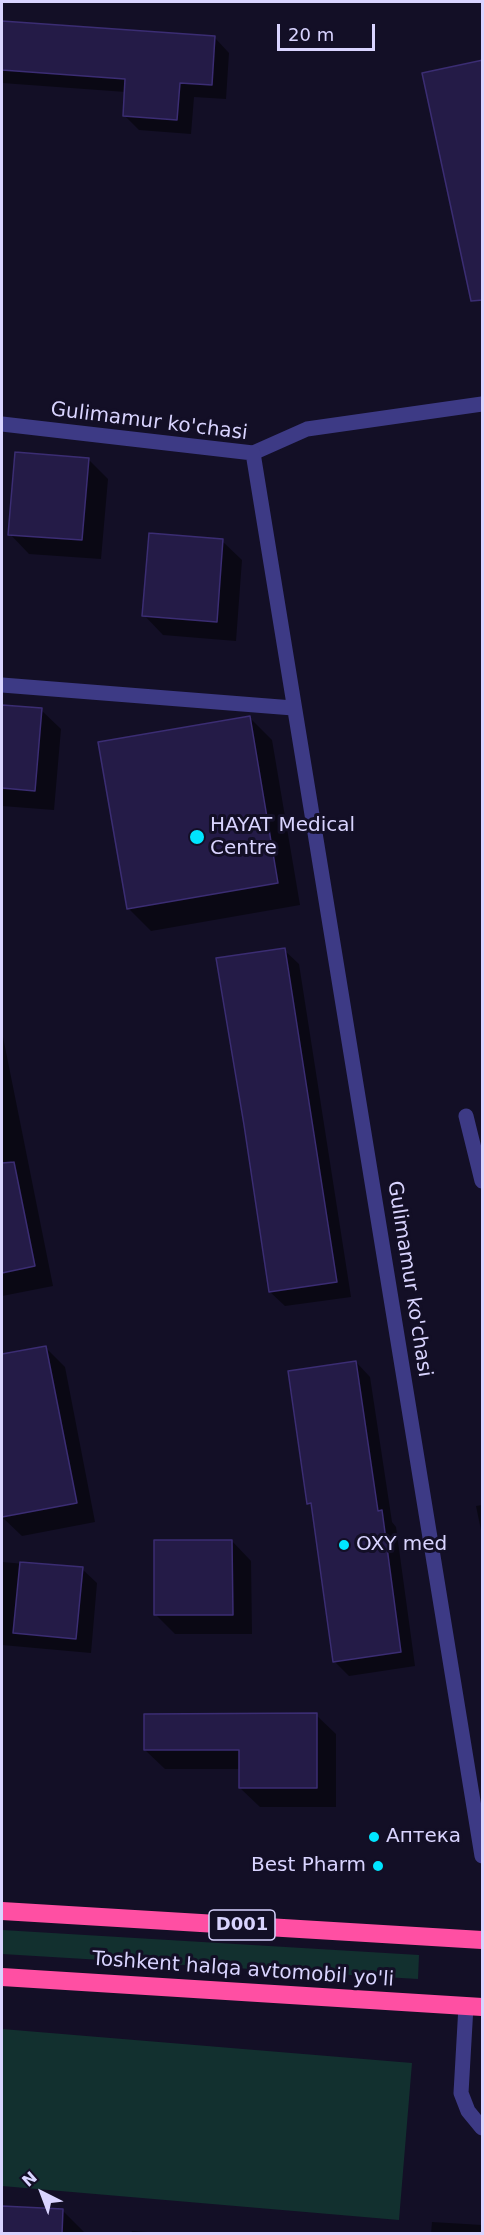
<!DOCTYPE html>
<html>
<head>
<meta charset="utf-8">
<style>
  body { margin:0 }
  #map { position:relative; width:484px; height:2235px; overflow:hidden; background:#130f26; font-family:"DejaVu Sans",sans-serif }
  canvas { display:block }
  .frame { position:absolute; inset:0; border:3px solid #d9d4ff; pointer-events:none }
  .north { position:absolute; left:12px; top:2163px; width:60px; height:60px; -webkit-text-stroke:4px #130f26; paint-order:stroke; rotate:318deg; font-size:16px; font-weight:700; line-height:24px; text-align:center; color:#d9d4ff }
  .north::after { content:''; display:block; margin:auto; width:21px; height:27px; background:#d9d4ff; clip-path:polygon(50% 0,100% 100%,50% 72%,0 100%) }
  .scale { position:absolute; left:277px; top:24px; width:98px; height:27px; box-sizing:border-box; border:3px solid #d9d4ff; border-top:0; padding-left:8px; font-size:18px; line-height:21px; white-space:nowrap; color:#d9d4ff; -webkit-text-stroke:4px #130f26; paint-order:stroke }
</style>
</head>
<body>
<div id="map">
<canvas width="484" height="2235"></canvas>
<div class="frame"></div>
<div class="north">N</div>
<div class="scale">20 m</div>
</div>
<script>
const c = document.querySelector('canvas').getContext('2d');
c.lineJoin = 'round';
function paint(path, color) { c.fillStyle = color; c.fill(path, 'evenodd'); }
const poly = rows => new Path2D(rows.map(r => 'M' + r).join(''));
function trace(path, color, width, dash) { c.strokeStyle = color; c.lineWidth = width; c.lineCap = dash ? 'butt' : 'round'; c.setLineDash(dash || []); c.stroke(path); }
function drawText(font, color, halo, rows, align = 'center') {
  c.font = font + ' "DejaVu Sans",sans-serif'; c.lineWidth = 6; c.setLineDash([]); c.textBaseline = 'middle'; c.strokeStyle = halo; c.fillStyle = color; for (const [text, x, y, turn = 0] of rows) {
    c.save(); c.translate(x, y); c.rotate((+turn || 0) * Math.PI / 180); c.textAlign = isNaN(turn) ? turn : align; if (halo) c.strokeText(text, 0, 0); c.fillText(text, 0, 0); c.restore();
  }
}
const green = poly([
  [2,1930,419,1955,418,1979,2,1954],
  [2,2029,412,2063,399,2220,2,2186]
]);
const shadow = poly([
  [2,22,215,38,229,53,226,99,194,97,191,134,139,130,124,115,126,92,2,83],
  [88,459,108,479,101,559,29,554,10,534],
  [222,541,242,560,236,641,163,635,144,615],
  [2,707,41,710,61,729,54,810,2,806],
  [250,718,272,740,300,905,151,931,128,908],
  [284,950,299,964,351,1297,285,1306,270,1292],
  [2,1032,53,1286,2,1296],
  [45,1347,65,1367,95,1522,22,1536,2,1517,2,1356],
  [356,1362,370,1377,392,1522,396,1527,415,1666,349,1676,334,1661,313,1508,309,1503],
  [482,1505,482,1535,476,1506],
  [232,1541,251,1561,252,1634,175,1634,156,1615],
  [2,1562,82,1569,97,1583,91,1653,2,1645],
  [316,1715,336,1734,336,1807,260,1807,240,1788,240,1769,165,1769,145,1750],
  [2,2207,63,2211,85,2233,2,2234],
  [432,2222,482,2225,482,2234,431,2234],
  [132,2231,176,2234,131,2234]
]);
const building = poly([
  [2,21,215,36,212,85,180,83,177,120,123,116,125,79,2,70,2,21],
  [483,60,483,300,471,301,422,73,483,60],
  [15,452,89,458,82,540,8,535,15,452],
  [149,533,223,539,217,622,142,616,149,533],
  [2,705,42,708,35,791,2,788,2,705],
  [250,716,278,883,127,909,98,742,250,716],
  [285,948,337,1282,269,1292,244,1125,216,958,285,948],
  [14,1162,35,1266,2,1273,2,1163,14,1162],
  [46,1346,77,1503,2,1517,2,1354,46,1346],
  [356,1361,378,1511,382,1510,401,1652,333,1662,311,1503,307,1504,288,1371,356,1361],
  [154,1540,232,1540,233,1615,154,1615,154,1540],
  [20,1562,83,1567,76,1639,13,1633,20,1562],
  [317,1713,317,1788,239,1788,239,1750,144,1750,144,1714,317,1713],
  [2,2206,63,2209,62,2234,2,2234,2,2206]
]);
const lane = poly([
  [253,453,307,429,482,404],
  [466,1116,482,1181],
  [466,2006,461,2093,468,2111,482,2128]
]);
const street = poly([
  [2,424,253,453,482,1856],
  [2,685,293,708]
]);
const highway = poly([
  [2,1911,482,1940],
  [2,1977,482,2007]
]);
const markers = [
  [197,837,8,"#00e5ff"],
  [344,1545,6,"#00e5ff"],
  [374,1837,6,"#00e5ff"],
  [378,1866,6,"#00e5ff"]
];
const shields = [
  [242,1925,66]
];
const shieldNames = [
  ["D001",242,1925]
];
const streetNames = [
  ["Gulimamur ko'chasi",149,422,7],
  ["Gulimamur ko'chasi",409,1279,81],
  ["Toshkent halqa avtomobil yo'li",243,1970,4]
];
const poiNames = [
  ["HAYAT Medical",210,826],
  ["Centre",210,849],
  ["OXY med",356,1545],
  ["Аптека",386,1837],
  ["Best Pharm",366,1866,"right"]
];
paint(green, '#12302f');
paint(shadow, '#0007');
paint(building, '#241b47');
trace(building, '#3b2d73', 1.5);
trace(lane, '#3d3a85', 15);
trace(street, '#3d3a85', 15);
trace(highway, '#ff4fa3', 18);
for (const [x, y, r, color] of markers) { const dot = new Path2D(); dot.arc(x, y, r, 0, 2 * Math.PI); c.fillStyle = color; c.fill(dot); trace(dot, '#130f26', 2); }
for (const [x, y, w] of shields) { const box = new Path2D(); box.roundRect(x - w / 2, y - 15, w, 30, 4.5); c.fillStyle = '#130f26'; c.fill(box); trace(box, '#d9d4ff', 1.5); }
drawText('bold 18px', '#d9d4ff', null, shieldNames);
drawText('20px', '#d9d4ff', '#130f26', streetNames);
drawText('20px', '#d9d4ff', '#130f26', poiNames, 'left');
</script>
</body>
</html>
